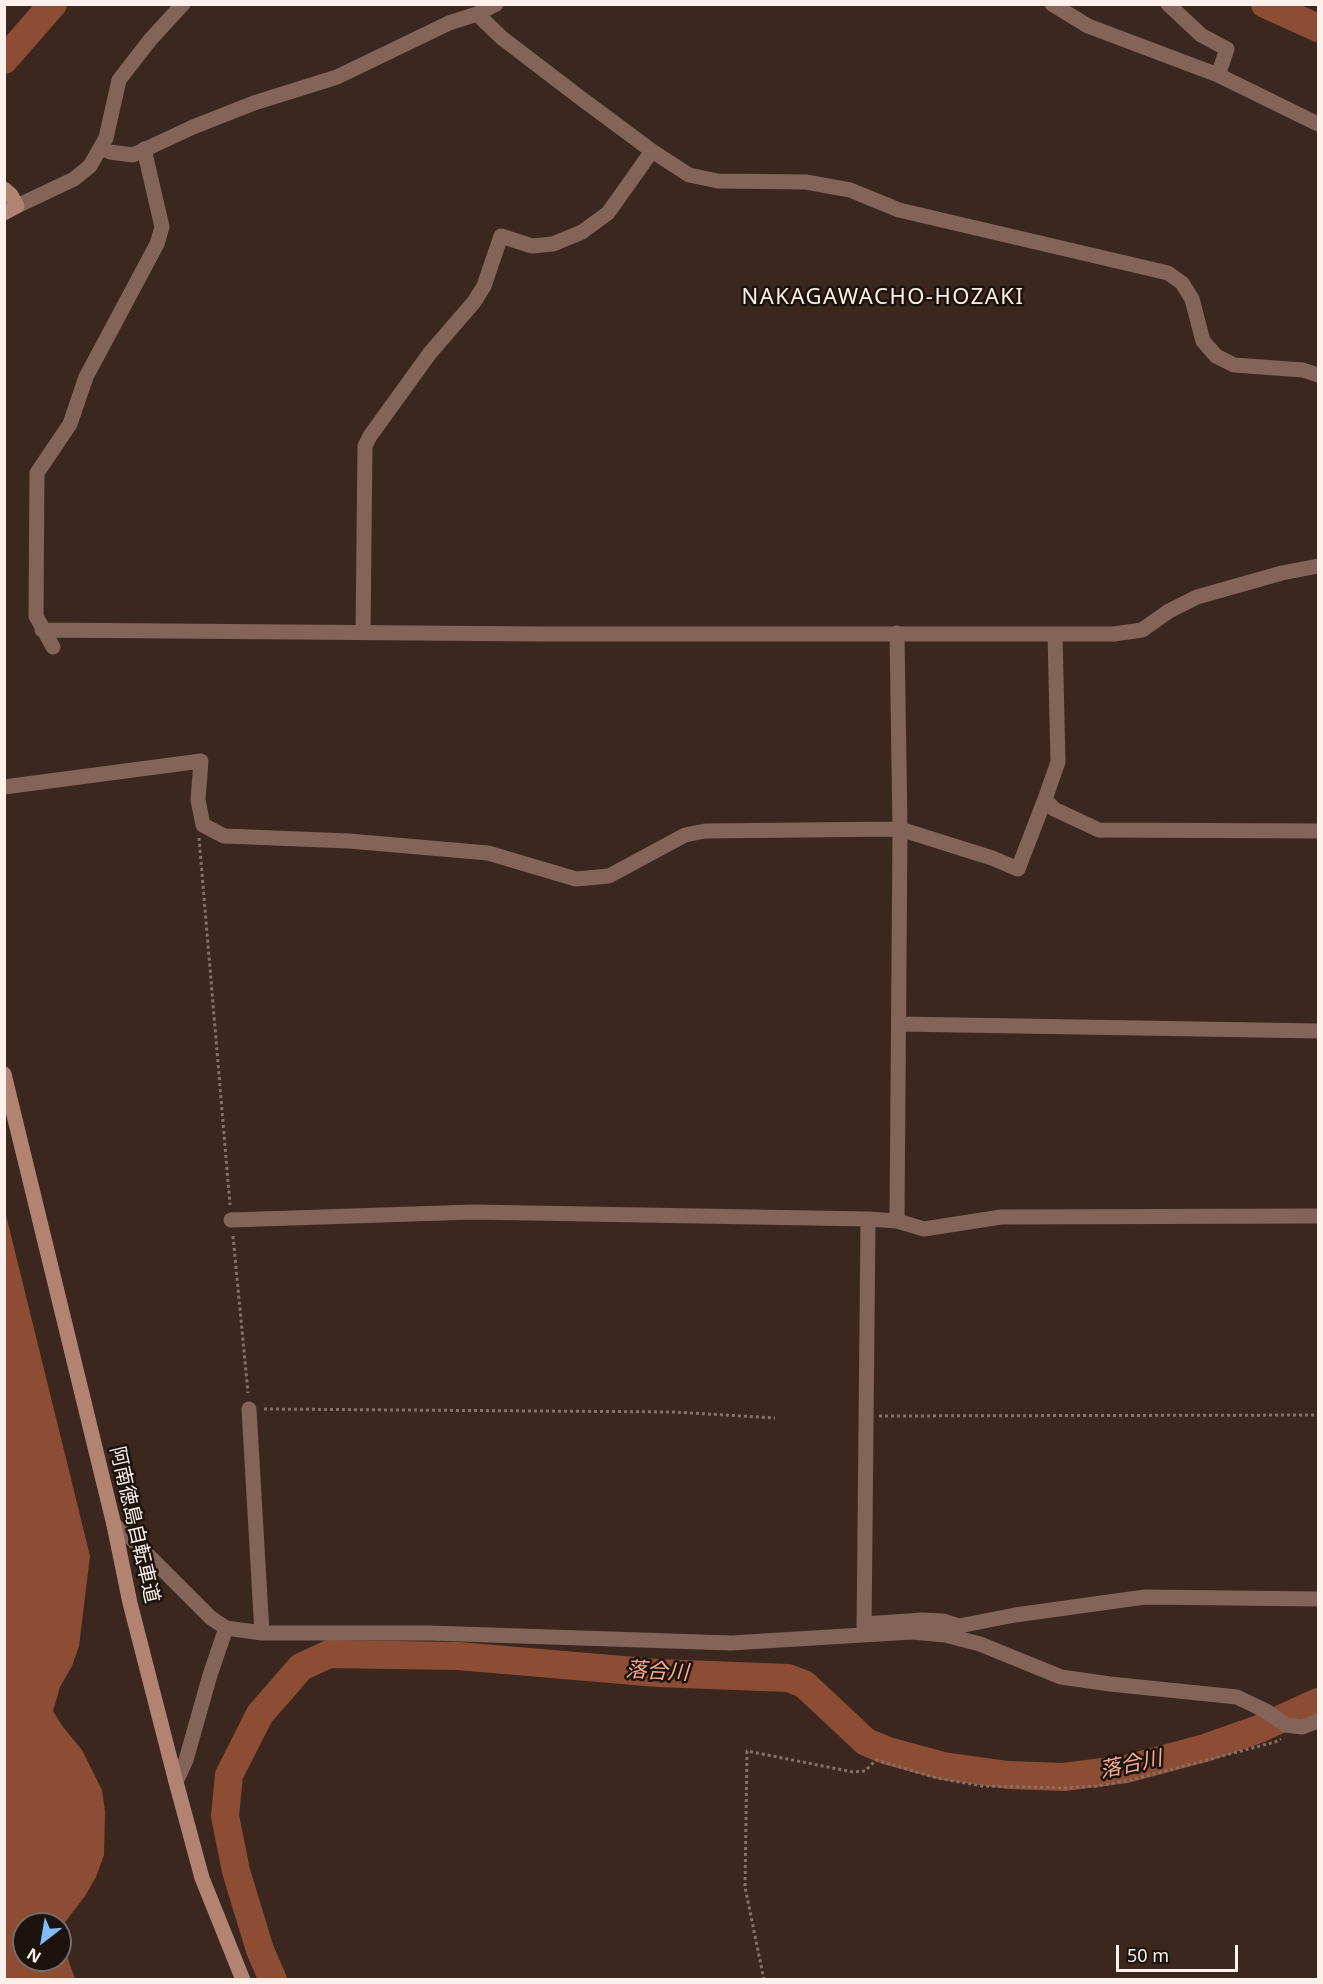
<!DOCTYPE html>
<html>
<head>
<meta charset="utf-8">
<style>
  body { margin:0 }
  #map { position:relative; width:1323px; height:1984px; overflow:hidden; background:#3c271f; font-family:"Noto Sans",sans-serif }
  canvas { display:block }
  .frame { position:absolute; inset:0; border:6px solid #fef0ea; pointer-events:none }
  .north { position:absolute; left:12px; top:1912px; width:60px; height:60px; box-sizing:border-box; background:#1c130f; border:2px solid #766b67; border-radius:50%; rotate:211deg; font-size:16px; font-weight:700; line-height:24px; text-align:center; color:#fef0ea }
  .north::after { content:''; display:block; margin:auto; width:21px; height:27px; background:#83bcfb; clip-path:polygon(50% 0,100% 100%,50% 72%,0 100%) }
  .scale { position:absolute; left:1116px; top:1945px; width:122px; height:27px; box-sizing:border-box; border:3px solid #fef0ea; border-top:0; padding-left:8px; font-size:18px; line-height:21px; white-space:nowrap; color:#fef0ea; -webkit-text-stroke:4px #1c130f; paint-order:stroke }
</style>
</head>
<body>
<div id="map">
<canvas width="1323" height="1984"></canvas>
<div class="frame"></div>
<div class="north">N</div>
<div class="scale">50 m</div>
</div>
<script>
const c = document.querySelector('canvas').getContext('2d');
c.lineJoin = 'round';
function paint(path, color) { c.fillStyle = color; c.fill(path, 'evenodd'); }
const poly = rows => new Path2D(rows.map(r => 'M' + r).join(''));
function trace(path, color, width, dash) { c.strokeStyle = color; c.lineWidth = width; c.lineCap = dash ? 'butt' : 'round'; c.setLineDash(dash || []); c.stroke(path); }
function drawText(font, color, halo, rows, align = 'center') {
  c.font = font + ' "Noto Sans","Noto Sans JP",sans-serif'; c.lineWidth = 5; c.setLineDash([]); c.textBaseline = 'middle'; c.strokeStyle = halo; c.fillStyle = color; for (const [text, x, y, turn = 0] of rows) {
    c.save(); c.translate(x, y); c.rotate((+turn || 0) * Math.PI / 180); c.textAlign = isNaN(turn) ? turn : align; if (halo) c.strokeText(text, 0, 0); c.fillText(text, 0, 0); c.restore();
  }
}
const water = poly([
  [4,1207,90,1556,79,1646,72,1666,60,1687,53,1711,63,1727,82,1750,102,1790,105,1811,104,1855,96,1877,85,1896,60,1929,60,1924,24,1924,24,1960,60,1960,60,1936,75,1979,5,1979]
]);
const river = poly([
  [1265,4,1318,28],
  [4,60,53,4],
  [273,1980,260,1950,236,1871,225,1816,229,1775,260,1714,301,1667,329,1654,458,1656,658,1673,788,1678,804,1684,866,1742,888,1751,943,1766,1008,1775,1064,1777,1126,1769,1205,1748,1259,1729,1318,1702]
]);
const path = poly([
  [199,838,230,1205],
  [233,1236,248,1393],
  [264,1409,674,1412,775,1418],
  [879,1416,1318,1415],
  [764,1980,745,1887,747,1751,853,1772,865,1771,876,1760,937,1778,982,1786,1065,1788,1097,1786,1131,1780,1275,1742,1281,1739]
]);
const street = poly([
  [1052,4,1088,26,1218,75,1318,124],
  [1168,4,1201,35,1227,49,1218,75],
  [477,14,502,38,578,96,652,151,689,175,718,181,806,182,850,190,899,210,1168,273,1182,283,1192,299,1203,341,1216,356,1234,365,1303,370,1318,375],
  [101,148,110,152,133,155,193,127,254,103,337,77,449,23,477,14,496,4],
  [17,206,74,179,90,166,106,138,119,80,150,40,183,4],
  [42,630,542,634,1114,634,1142,630,1169,611,1197,597,1282,573,1318,566],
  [363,633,365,446,370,436,430,353,474,302,484,286,501,236,532,246,553,244,582,232,608,213,652,151],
  [897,633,900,829,897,1221],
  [1055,634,1058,762,1045,799,1054,809,1099,830,1318,831],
  [53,647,36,616,37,473,70,424,86,377,157,244,162,227,144,149],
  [4,787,201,761,198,800,203,825,224,836,349,841,488,853,576,879,609,876,685,835,705,831,900,829,992,858,1018,869,1045,799],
  [899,1024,1318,1031],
  [231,1220,473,1212,868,1219,897,1221,924,1229,1001,1217,1318,1216],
  [249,1409,262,1633],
  [114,1525,132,1539,211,1618,226,1628,262,1633,430,1633,731,1643,912,1632,945,1635,980,1644,1061,1677,1110,1684,1237,1697,1266,1711,1286,1725,1302,1727,1318,1721],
  [864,1624,922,1620,943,1621,959,1626,1015,1615,1145,1597,1318,1599],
  [864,1633,868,1219],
  [176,1782,186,1760,210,1675,226,1628]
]);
const secondary = poly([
  [4,189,11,195,17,206,4,213],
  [4,1074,114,1525,130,1603,176,1782,202,1878,243,1980]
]);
const streetNames = [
  ["阿南徳島自転車道",134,1525,77]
];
const waterNames = [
  ["落合川",657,1672,3],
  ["落合川",1131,1765,-12]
];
const quarterNames = [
  ["NAKAGAWACHO-HOZAKI",883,298]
];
paint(water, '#8d4d35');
trace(river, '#8d4d35', 28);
trace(path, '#84716a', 3, [3, 3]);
trace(street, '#826459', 15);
trace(secondary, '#b28371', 15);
drawText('20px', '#fef0ea', '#1c130f', streetNames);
drawText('italic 21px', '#fcb093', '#1c130f', waterNames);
c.letterSpacing = '1.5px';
drawText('22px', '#fef0ea', '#1c130f', quarterNames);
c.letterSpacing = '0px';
</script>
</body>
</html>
